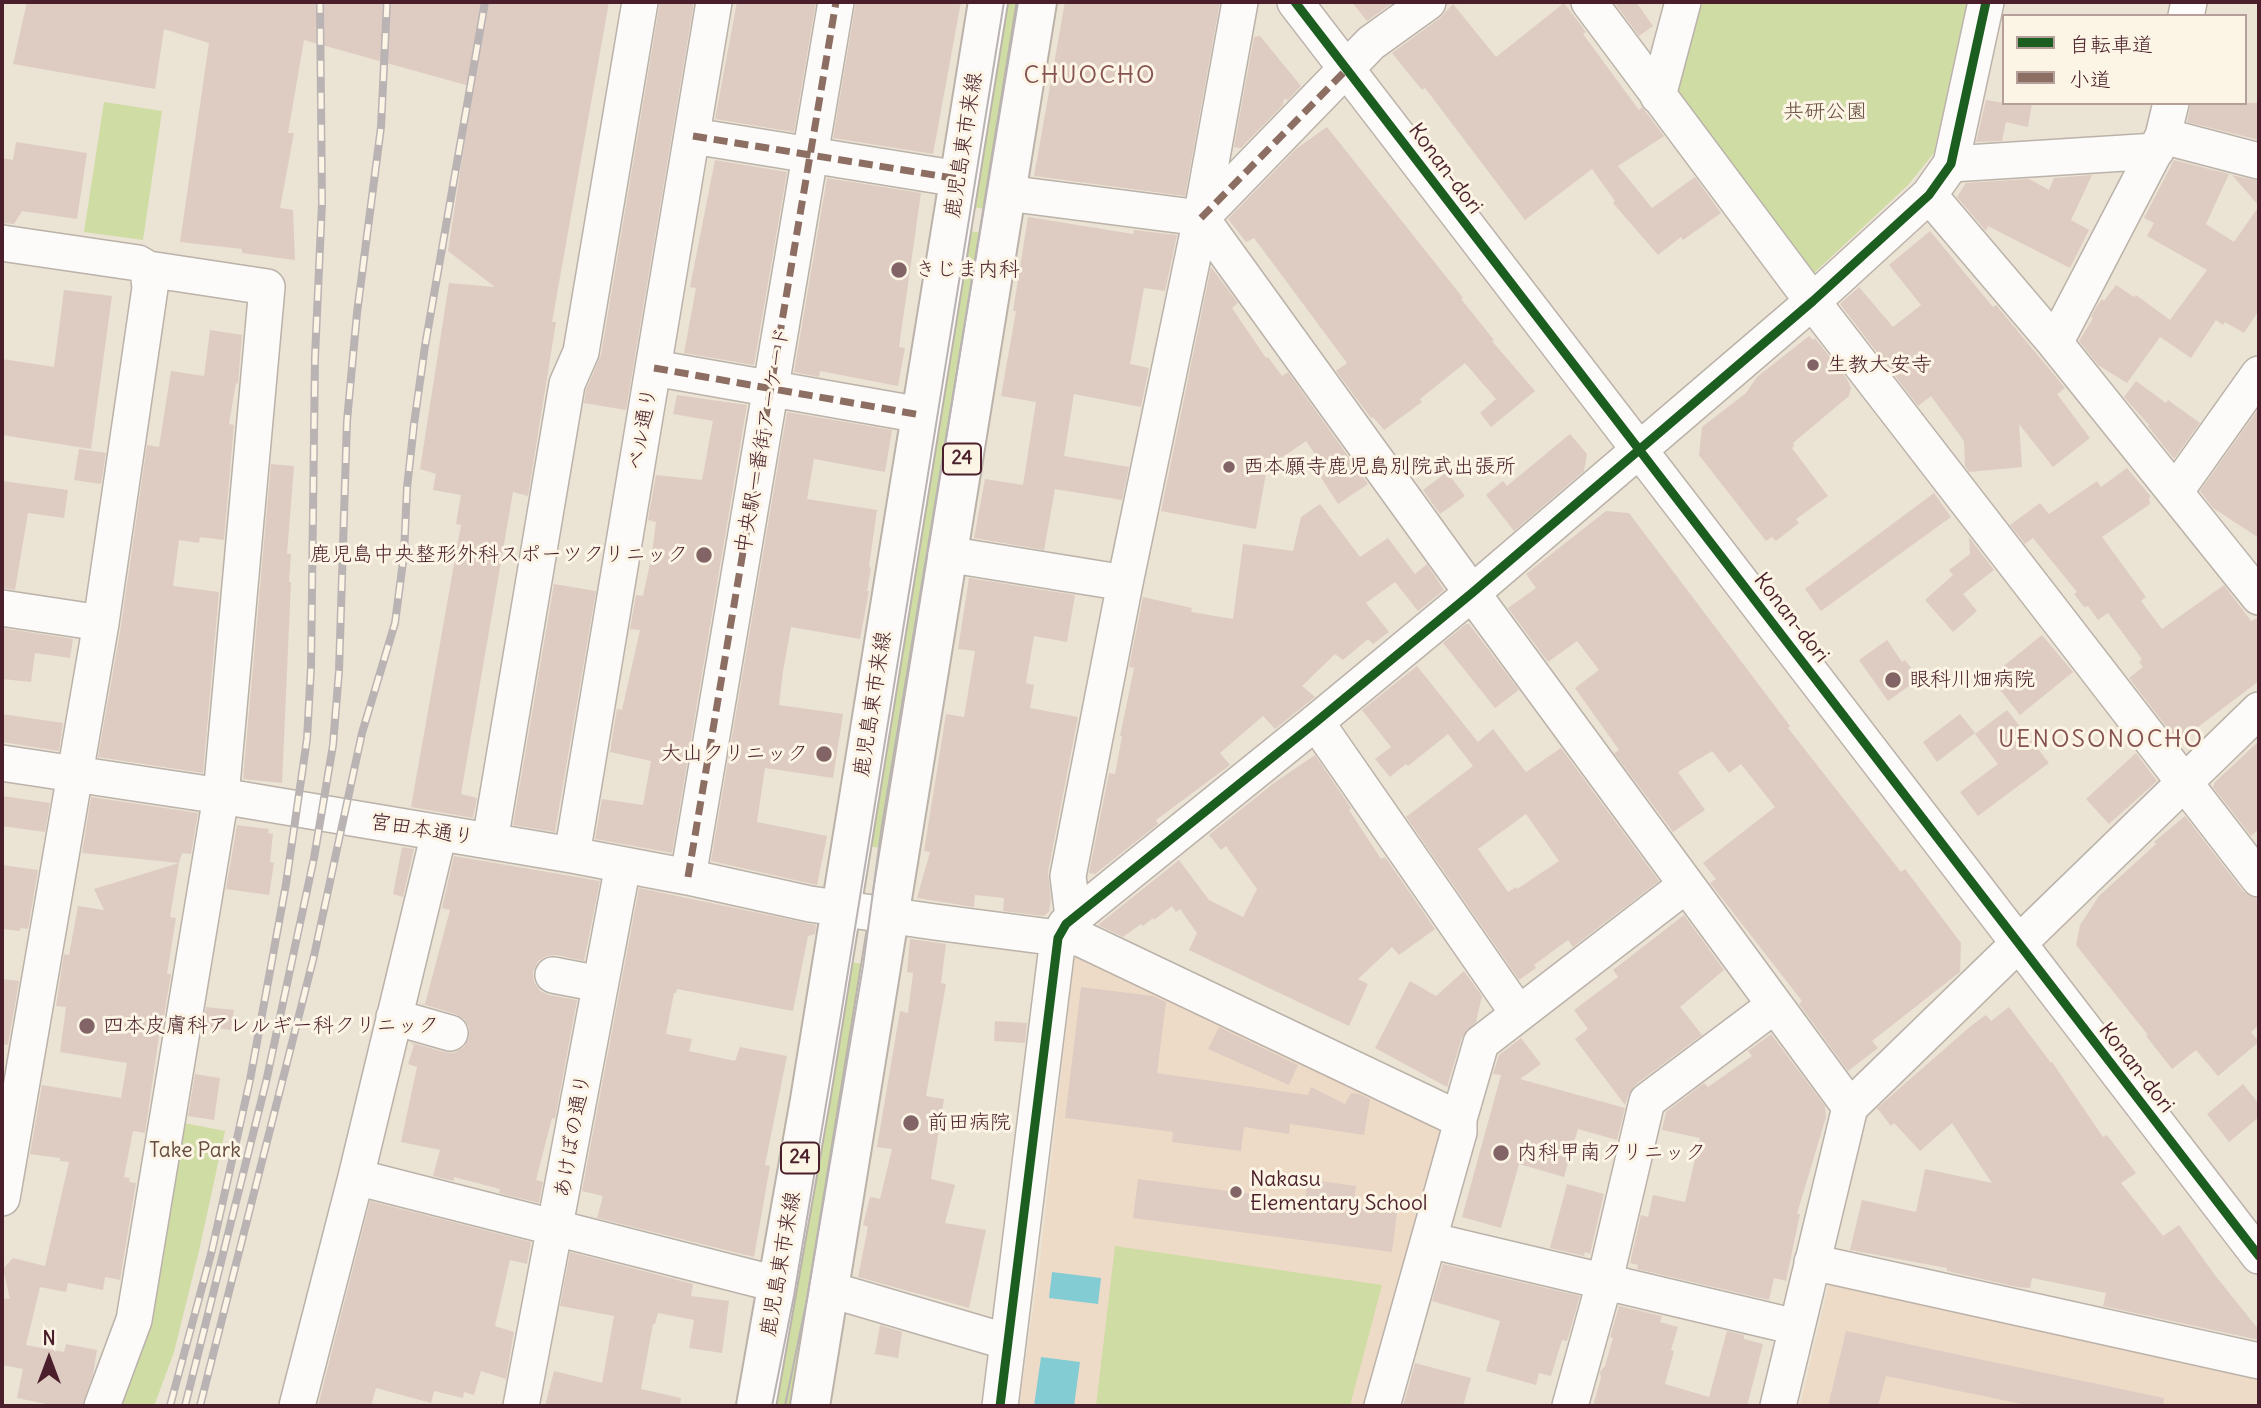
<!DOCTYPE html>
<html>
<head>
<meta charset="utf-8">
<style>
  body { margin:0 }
  #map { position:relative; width:2261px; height:1408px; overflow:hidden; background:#ebe3d4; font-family:Delius,"Klee One",sans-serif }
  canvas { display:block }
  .frame { position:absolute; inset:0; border:4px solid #4a1f2b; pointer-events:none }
  .legend { position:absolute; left:2002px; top:14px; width:245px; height:91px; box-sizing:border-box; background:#fcf5e5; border:2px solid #b59f9b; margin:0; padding:9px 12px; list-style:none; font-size:21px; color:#4a1f2b }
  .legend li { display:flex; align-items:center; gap:14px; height:35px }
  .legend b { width:35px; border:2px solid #b59f9b }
  .north { position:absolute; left:14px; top:1324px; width:70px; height:70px; -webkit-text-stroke:5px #fcf5e5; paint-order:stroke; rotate:0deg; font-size:19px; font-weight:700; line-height:28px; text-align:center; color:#4a1f2b }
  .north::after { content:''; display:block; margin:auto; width:24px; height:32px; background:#4a1f2b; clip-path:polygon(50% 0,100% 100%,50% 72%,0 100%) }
</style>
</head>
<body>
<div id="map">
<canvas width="2261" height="1408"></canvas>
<div class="frame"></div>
<ul class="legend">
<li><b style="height:9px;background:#1b5e20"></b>自転車道</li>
<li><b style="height:9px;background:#8d6e63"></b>小道</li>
</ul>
<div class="north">N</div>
</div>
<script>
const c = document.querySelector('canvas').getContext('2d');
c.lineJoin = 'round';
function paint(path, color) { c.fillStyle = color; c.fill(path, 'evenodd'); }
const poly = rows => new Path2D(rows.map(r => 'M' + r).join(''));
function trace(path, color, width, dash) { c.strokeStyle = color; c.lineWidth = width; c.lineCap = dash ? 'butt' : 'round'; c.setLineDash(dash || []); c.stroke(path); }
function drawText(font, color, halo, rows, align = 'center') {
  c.font = font + ' Delius,"Klee One",sans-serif'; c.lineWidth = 6; c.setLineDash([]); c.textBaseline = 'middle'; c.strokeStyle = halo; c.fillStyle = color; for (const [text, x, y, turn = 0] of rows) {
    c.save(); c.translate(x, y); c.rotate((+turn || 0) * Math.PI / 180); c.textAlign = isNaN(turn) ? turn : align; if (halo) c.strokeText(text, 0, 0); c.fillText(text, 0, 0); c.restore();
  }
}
const built = poly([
  [1084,953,1442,1124,1368,1406,1019,1406,1040,1260,1074,959],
  [1836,1281,2259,1372,2259,1406,1800,1406,1828,1287]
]);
const green = poly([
  [1001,2,1026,2,991,210,967,206],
  [1694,2,1967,2,1934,153,1908,185,1813,274,1676,95],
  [104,102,162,111,143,240,84,232],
  [963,230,988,234,886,849,862,845],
  [846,961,871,966,793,1406,768,1406],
  [174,1121,225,1131,199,1251,174,1352,154,1406,109,1406],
  [1115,1246,1382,1285,1350,1406,1096,1406]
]);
const water = poly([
  [1052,1272,1101,1278,1098,1304,1049,1298],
  [1041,1357,1080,1362,1074,1406,1034,1406]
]);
const building = poly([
  [27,2,609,2,552,322,556,322,528,496,513,492,461,794,477,798,473,818,411,807,461,525,456,524,461,495,433,490,436,474,420,469,449,283,495,287,448,251,473,87,304,40,288,133,294,133,280,208,293,210,295,260,242,253,242,249,180,242,209,43,164,29,155,89,13,64],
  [660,2,694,2,626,410,584,403,586,390,601,355],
  [737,2,816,2,794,132,715,119],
  [856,2,961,2,933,154,833,138],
  [1065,2,1220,2,1185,196,1034,176],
  [1352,2,1394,2,1367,21],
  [1614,2,1636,2,1653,26,1639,36],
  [1564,3,1586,32,1583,34,1639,110,1642,107,1664,136,1618,166,1652,208,1695,177,1721,213,1683,240,1681,237,1658,255,1613,203,1615,201,1592,169,1525,220,1425,88,1422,90,1392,53,1440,18,1453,4,1496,57],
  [1260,36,1301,86,1288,100,1284,99,1283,105,1241,148,1234,147,1254,37],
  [1986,100,2004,103,2032,103,2028,127,2006,122,2002,141,1976,142],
  [2191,103,2259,103,2259,140,2187,122],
  [1327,127,1463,298,1461,299,1494,340,1492,341,1535,391,1491,427,1480,413,1496,399,1465,363,1420,399,1422,402,1384,430,1373,417,1371,418,1336,371,1347,363,1254,238,1246,242,1228,219,1296,149],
  [16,142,87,153,77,219,22,211,14,224,2,223,2,158,13,160],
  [715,160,787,172,754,365,684,353,696,288,690,287],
  [2174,160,2229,174,2206,224,2234,242,2259,206,2232,175,2259,181,2259,310,2244,333,2225,322,2223,325,2216,320,2191,358,2160,337,2127,383,2098,365,2079,341,2093,318,2091,317,2097,306,2102,299,2104,301,2116,285,2134,297,2136,295,2170,320,2207,270,2147,236,2154,223,2144,218],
  [2092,175,2071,220,2089,230,2070,268,1988,226,1986,231,1957,197,1966,183,2029,179,2049,190,2054,178],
  [827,178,921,193,899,347,905,348,898,386,820,371,819,377,794,372],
  [1028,217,1133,234,1134,230,1177,235,1165,291,1144,288,1130,364,1149,368,1141,407,1074,394,1064,456,1129,467,1122,500,1055,489,1044,550,974,538,985,479,1023,485,1036,402,1001,396,1016,311,1013,311],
  [1930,231,1993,307,1996,305,2065,388,2057,394,2090,438,2053,467,2019,424,2022,467,1969,472,1965,466,1964,441,1931,396,1918,406,1840,304,1859,287,1893,327,1921,305,1889,265],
  [1211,267,1238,303,1232,308,1266,358,1268,357,1282,376,1288,372,1368,484,1338,504,1320,476,1327,472,1306,441,1267,468,1256,529,1161,511],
  [64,290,112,296,91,449,2,435,2,359,54,367],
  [210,330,242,335,238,384,236,383,229,424,234,425,224,540,200,537,199,543,179,540,173,586,219,592,203,773,98,757,121,626,147,445,159,447,171,371,204,376],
  [1809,336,1813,340,1815,338,1847,379,1851,388,1849,396,1793,443,1794,446,1792,448,1828,496,1796,519,1799,523,1776,541,1772,537,1766,541,1699,455,1702,427,1746,393,1757,377],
  [2136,381,2166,403,2168,400,2200,423,2174,459,2148,426,2149,425,2124,397],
  [677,395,747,405,672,853,595,839,602,799,643,805,651,761,610,752,617,709,622,710,640,630,630,629,636,595,643,596,652,554,656,522,648,520,656,475,702,480,713,421,673,414],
  [2259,408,2259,538,2213,508,2200,491],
  [787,412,892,430,885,472,814,459,807,499,877,510,869,567,871,568,867,591,869,591,860,639,791,627,783,671,779,705,843,714,833,778,765,768,757,822,827,836,817,885,711,861],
  [1570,434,1587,454,1584,471,1514,531,1486,495,1503,481,1507,486],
  [79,449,106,453,101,484,74,480],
  [271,464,294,466,287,554,291,554,289,582,291,582,282,783,243,779],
  [2127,468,2151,497,2149,498,2150,504,2102,537,2146,597,2141,601,2162,629,2224,585,2251,621,2259,617,2259,681,2178,742,2129,678,2143,667,2139,662,2142,659,2108,613,2098,620,2088,606,2084,607,2074,594,2077,592,2033,538,2025,544,2010,525,2040,503,2049,514,2097,481,2101,487],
  [1447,472,1465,496,1440,514,1423,490],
  [2,481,68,490,64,518,28,513,15,590,2,588],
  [1934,493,1951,517,1821,611,1805,589],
  [1320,504,1360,557,1388,538,1415,574,1427,564,1444,590,1418,611,1395,582,1366,603,1389,632,1373,644,1368,639,1343,660,1335,654,1302,686,1315,697,1275,729,1263,716,1220,753,1230,765,1156,820,1158,824,1095,874,1089,873,1109,773,1115,774,1122,736,1120,736,1134,668,1129,667,1143,597,1192,608,1191,612,1233,619,1243,544,1293,551,1301,517],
  [1606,511,1629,513,1790,726,1788,728,1901,872,1905,869,1961,943,1960,972,1872,1041,1878,1048,1848,1071,1799,1004,1802,1001,1710,883,1716,879,1703,863,1775,807,1741,764,1729,773,1712,751,1678,772,1705,810,1673,832,1614,753,1619,750,1575,688,1599,670,1577,641,1548,662,1508,608,1536,588,1526,574],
  [1969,537,1994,570,1963,594,1977,611,1953,632,1925,600,1953,575,1949,570,1970,554],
  [969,578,1075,595,1067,642,1034,636,1026,683,1034,685,1030,708,1078,717,1048,872,1051,900,1049,912,1044,916,1003,911,1004,898,975,895,974,907,917,898,930,852,924,851,946,714,964,717,975,651,958,649],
  [554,584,596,591,555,832,513,825],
  [1466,624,1469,624,1519,690,1495,708,1443,643],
  [2,628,73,639,70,658,35,653,31,682,2,679],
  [2042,635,2073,672,2020,715,1990,677],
  [1887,640,1902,662,1905,660,1919,679,1888,701,1859,660],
  [1417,666,1478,742,1493,729,1526,772,1561,748,1659,881,1573,947,1568,940,1534,965,1536,968,1519,980,1406,817,1473,766,1448,734,1408,766,1406,764,1390,777,1375,759,1391,747,1362,710],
  [1526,814,1559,861,1517,889,1516,887,1508,892,1478,849],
  [2007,710,2049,763,1978,816,1960,792,1998,764,1975,734],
  [2,714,63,723,59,751,2,742],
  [1960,714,1975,733,1937,762,1923,742],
  [2259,741,2259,829,2251,836,2213,787,2215,782],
  [2136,753,2157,781,2109,824,2086,799],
  [1315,755,1351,808,1349,810,1381,859,1385,857,1435,929,1399,955,1392,947,1358,979,1368,984,1349,1026,1189,950,1197,933,1180,909,1176,912,1172,906,1154,920,1153,918,1143,926,1141,924,1123,937,1098,925,1179,860,1209,900,1243,917,1257,889,1226,846,1221,850,1209,835,1274,783],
  [2,796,50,803,45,832,2,826],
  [91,797,198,813,191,854,182,853,179,863,82,853],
  [2185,816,2243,891,2259,900,2259,1025,2251,1032,2259,1042,2218,1076,2196,1050,2172,1069,2146,1036,2148,1035,2076,945,2080,925,2099,896,2156,844,2154,842],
  [237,825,269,829,268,833,273,834,270,862,274,863,269,895,226,889],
  [402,847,414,849,403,897,393,894],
  [454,856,600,881,584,961,557,955,547,956,538,961,533,972,534,982,540,991,549,995,577,1000,555,1119,552,1118,536,1180,543,1182,539,1203,499,1193,500,1189,454,1177,454,1181,433,1176,440,1150,401,1142,417,1067,408,1064,414,1045,409,1042,444,1052,454,1053,464,1047,469,1038,469,1027,464,1019,456,1014,419,1003,425,1004,450,910,442,908],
  [179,863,170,917,176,918,167,974,171,974,164,1016,162,1015,145,1133,133,1131,124,1177,130,1178,129,1182,136,1183,120,1280,105,1277,103,1290,68,1283,66,1292,40,1287,26,1345,64,1352,66,1344,97,1350,93,1374,82,1406,56,1406,17,1398,23,1369,2,1365,2,1298,10,1299,3,1269,13,1258,45,1266,69,1162,60,1161,60,1158,30,1154,42,1085,121,1098,127,1063,60,1052,66,1007,56,1006,64,954,69,955,78,906,104,910,94,889],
  [2,865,38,870,28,929,20,928,20,931,2,929],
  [639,888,816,925,815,934,808,936,793,1011,677,989,676,993,674,993,666,1034,692,1039,689,1051,735,1061,740,1047,787,1056,765,1165,770,1166,754,1257,597,1218,603,1196,582,1191],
  [1684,915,1724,970,1680,1007,1702,1035,1635,1085,1628,1096,1625,1105,1575,1039,1588,1029,1574,1010,1618,977,1613,970],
  [910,939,946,944,941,983,946,984,926,1096,944,1099,931,1179,955,1185,945,1223,986,1230,969,1308,858,1277,868,1227,863,1225,870,1197,880,1199,892,1149,877,1147,900,1011,908,1013,913,973,907,972],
  [1464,971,1482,996,1476,1022,1462,1037,1447,1087,1375,1048,1410,981,1436,996],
  [2,979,19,981,8,1045,2,1044],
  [1081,987,1153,996,1166,1002,1157,1073,1308,1095,1311,1087,1345,1104,1351,1093,1359,1094,1370,1099,1364,1135,1290,1124,1289,1134,1244,1127,1241,1151,1172,1142,1173,1132,1065,1118],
  [206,1007,234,1010,231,1030,203,1026],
  [2009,1007,2051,1063,2052,1062,2103,1137,2107,1135,2136,1173,2121,1183,2163,1236,2179,1225,2214,1274,2259,1330,2259,1340,2103,1306,2106,1293,2032,1278,2030,1288,2017,1287,1947,1271,1947,1268,1850,1250,1862,1200,1916,1212,1925,1169,1992,1183,1952,1123,1920,1151,1894,1123,1891,1126,1877,1108,1972,1025,1986,1015,1991,1021],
  [995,1021,1027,1023,1025,1043,994,1041],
  [1219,1027,1298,1065,1289,1085,1208,1049],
  [1771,1034,1825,1106,1826,1117,1797,1214,1800,1214,1786,1281,1774,1278,1769,1300,1637,1269,1638,1265,1630,1263,1641,1215,1648,1217,1653,1195,1685,1202,1700,1138,1662,1130,1666,1112,1704,1083,1708,1087,1752,1056,1748,1051],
  [1521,1038,1541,1064,1520,1079,1625,1108,1617,1140,1578,1129,1564,1177,1519,1164,1501,1228,1462,1217,1501,1075,1493,1074,1499,1055],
  [195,1074,220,1078,214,1120,188,1116],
  [2243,1084,2259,1104,2259,1117,2229,1142,2207,1114],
  [1138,1179,1305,1201,1307,1179,1356,1186,1353,1207,1397,1213,1392,1252,1133,1218],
  [1567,1184,1604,1194,1590,1254,1585,1252,1584,1256,1550,1248],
  [370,1201,531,1242,527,1264,510,1260,495,1326,514,1332,506,1379,481,1371,474,1395,464,1392,463,1398,434,1391,431,1403,376,1388,371,1406,318,1406],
  [570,1252,693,1284,691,1296,729,1301,722,1353,689,1348,694,1320,658,1313,655,1324,653,1324,641,1389,681,1398,680,1406,545,1406,554,1371,602,1383,614,1316,560,1306],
  [1443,1264,1580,1296,1567,1341,1562,1340,1551,1376,1539,1373,1536,1385,1486,1371,1500,1321,1432,1301],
  [1619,1306,1662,1316,1660,1322,1678,1327,1671,1350,1674,1351,1665,1384,1709,1397,1727,1331,1744,1335,1744,1339,1763,1344,1747,1406,1593,1406,1601,1378,1600,1372,1605,1366,1613,1338,1610,1337],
  [880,1325,902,1332,898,1358,875,1354],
  [1846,1331,2164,1398,2163,1406,2032,1406,1886,1376,1878,1406,1828,1406],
  [1415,1363,1471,1378,1463,1406,1403,1406]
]);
const minor = poly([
  [1295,2,2259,1256],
  [1589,2,1822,314,2259,879],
  [2186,16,2189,2],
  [1658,96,1683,2],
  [693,136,959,179],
  [2163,136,2259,161],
  [1951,164,2156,151],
  [1006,193,1201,218,1472,593,1850,1107],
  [1929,195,2055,343,2259,597],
  [1201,218,1371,43,1428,2],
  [2,243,138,263,148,269,267,287,221,796,134,1320,102,1406],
  [2055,343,2163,136,2171,103],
  [654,368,921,415],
  [2175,492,2259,374],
  [946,554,1125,583],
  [2,608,101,623],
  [1316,722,1518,1013],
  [2,763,221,796,572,855,688,877,810,904,935,922,1058,938,1079,938,1459,1119],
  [490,841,567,384,581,352,640,2],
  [572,855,714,2],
  [688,877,836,2],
  [1073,917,1068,876,1125,583,1201,218,1240,2],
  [553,975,600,984],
  [394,1017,450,1033],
  [356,1177,776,1284],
  [2,1198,101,623,150,288,148,269],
  [1429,1240,1796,1327],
  [1812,1262,2259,1361],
  [828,1289,1008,1342],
  [297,1406,356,1177,439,833],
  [521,1406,623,865],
  [1000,1406,1058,938,1066,924,1316,722,1472,593,1813,301,1929,195,1951,164,1986,2],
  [1382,1406,1459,1132,1459,1119,1481,1043,1686,885],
  [1570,1406,1605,1280,1647,1101,1775,1005],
  [1778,1406,1850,1107,2259,710]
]);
const major = poly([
  [756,1406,810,1100,988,2],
  [810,1406,1037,2]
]);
const tram = poly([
  [772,1406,794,1296,841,1015,1004,2],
  [785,1406,807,1299,863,966,882,825,1018,2]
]);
const rail = poly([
  [170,1406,212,1250,250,1080,286,884,307,739,311,667,315,357,322,203,320,2],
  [185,1406,266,1082,314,858,333,745,339,671,347,421,357,313,381,127,387,2],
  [200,1406,314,956,362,733,395,623,404,554,407,488,414,424,425,346,485,2]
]);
const quiet = poly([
  [693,136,959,179],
  [1201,218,1347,69],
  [654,368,921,415],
  [688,877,836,2]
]);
const cycleway = poly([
  [1295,2,2259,1256],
  [1000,1406,1058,938,1066,924,1316,722,1472,593,1813,301,1929,195,1951,164,1986,2]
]);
const markers = [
  [899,270,9,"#826466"],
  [1813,365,7,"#826466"],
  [1229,467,7,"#826466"],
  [704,555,9,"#826466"],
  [1893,680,9,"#826466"],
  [824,754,9,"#826466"],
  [87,1026,9,"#826466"],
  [911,1123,9,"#826466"],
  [1501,1153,9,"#826466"],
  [1236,1192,7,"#826466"]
];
const shields = [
  [962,459,38],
  [800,1158,38]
];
const shieldNames = [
  ["24",962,459],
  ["24",800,1158]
];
const parkNames = [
  ["共研公園",1825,112],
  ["Take Park",195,1151]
];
const streetNames = [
  ["鹿児島東市来線",964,145,-81],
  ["Konan-dori",1445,169,53],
  ["ベル通り",643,429,-80],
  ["中央駅一番街アーケード",763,440,-80],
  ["Konan-dori",1791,618,52],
  ["鹿児島東市来線",873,704,-81],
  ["宮田本通り",422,830,9],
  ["Konan-dori",2136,1068,52],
  ["あけぼの通り",573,1136,-80],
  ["鹿児島東市来線",781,1264,-80]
];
const poiNames = [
  ["きじま内科",915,270],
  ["生教大安寺",1827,365],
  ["西本願寺鹿児島別院武出張所",1243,467],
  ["鹿児島中央整形外科スポーツクリニック",688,555,"right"],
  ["眼科川畑病院",1909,680],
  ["大山クリニック",808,754,"right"],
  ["四本皮膚科アレルギー科クリニック",103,1026],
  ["前田病院",927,1123],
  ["内科甲南クリニック",1517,1153],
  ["Nakasu",1250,1180],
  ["Elementary School",1250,1204]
];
const quarterNames = [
  ["CHUOCHO",1090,76],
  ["UENOSONOCHO",2101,740]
];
paint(built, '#eedbc7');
paint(green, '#cfdca4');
paint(water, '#84ccd3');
paint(building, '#deccc3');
trace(minor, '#bbb2aa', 38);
trace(major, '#bbb2aa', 42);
trace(minor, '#fcfbf9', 35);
trace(major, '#fcfbf9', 38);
trace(tram, '#bab3b3', 2);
trace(rail, '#bab3b3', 8);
trace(rail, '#fcf5e5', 5, [16]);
trace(quiet, '#8d6e63', 7, [14, 7]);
trace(cycleway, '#1b5e20', 9);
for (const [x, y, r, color] of markers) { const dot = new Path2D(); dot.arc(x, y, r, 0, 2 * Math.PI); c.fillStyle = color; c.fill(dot); trace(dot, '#fcf5e5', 2.5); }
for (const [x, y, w] of shields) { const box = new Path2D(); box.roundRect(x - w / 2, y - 15.5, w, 31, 5); c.fillStyle = '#fcf5e5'; c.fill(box); trace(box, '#4a1f2b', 2); }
drawText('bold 19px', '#4a1f2b', null, shieldNames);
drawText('21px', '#664d3f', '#fcf5e5', parkNames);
drawText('21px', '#4a1f2b', '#fcf5e5', streetNames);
drawText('21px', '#4a1f2b', '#fcf5e5', poiNames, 'left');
c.letterSpacing = '2px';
drawText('24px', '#865254', '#fcf5e5', quarterNames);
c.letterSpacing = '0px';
</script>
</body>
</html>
